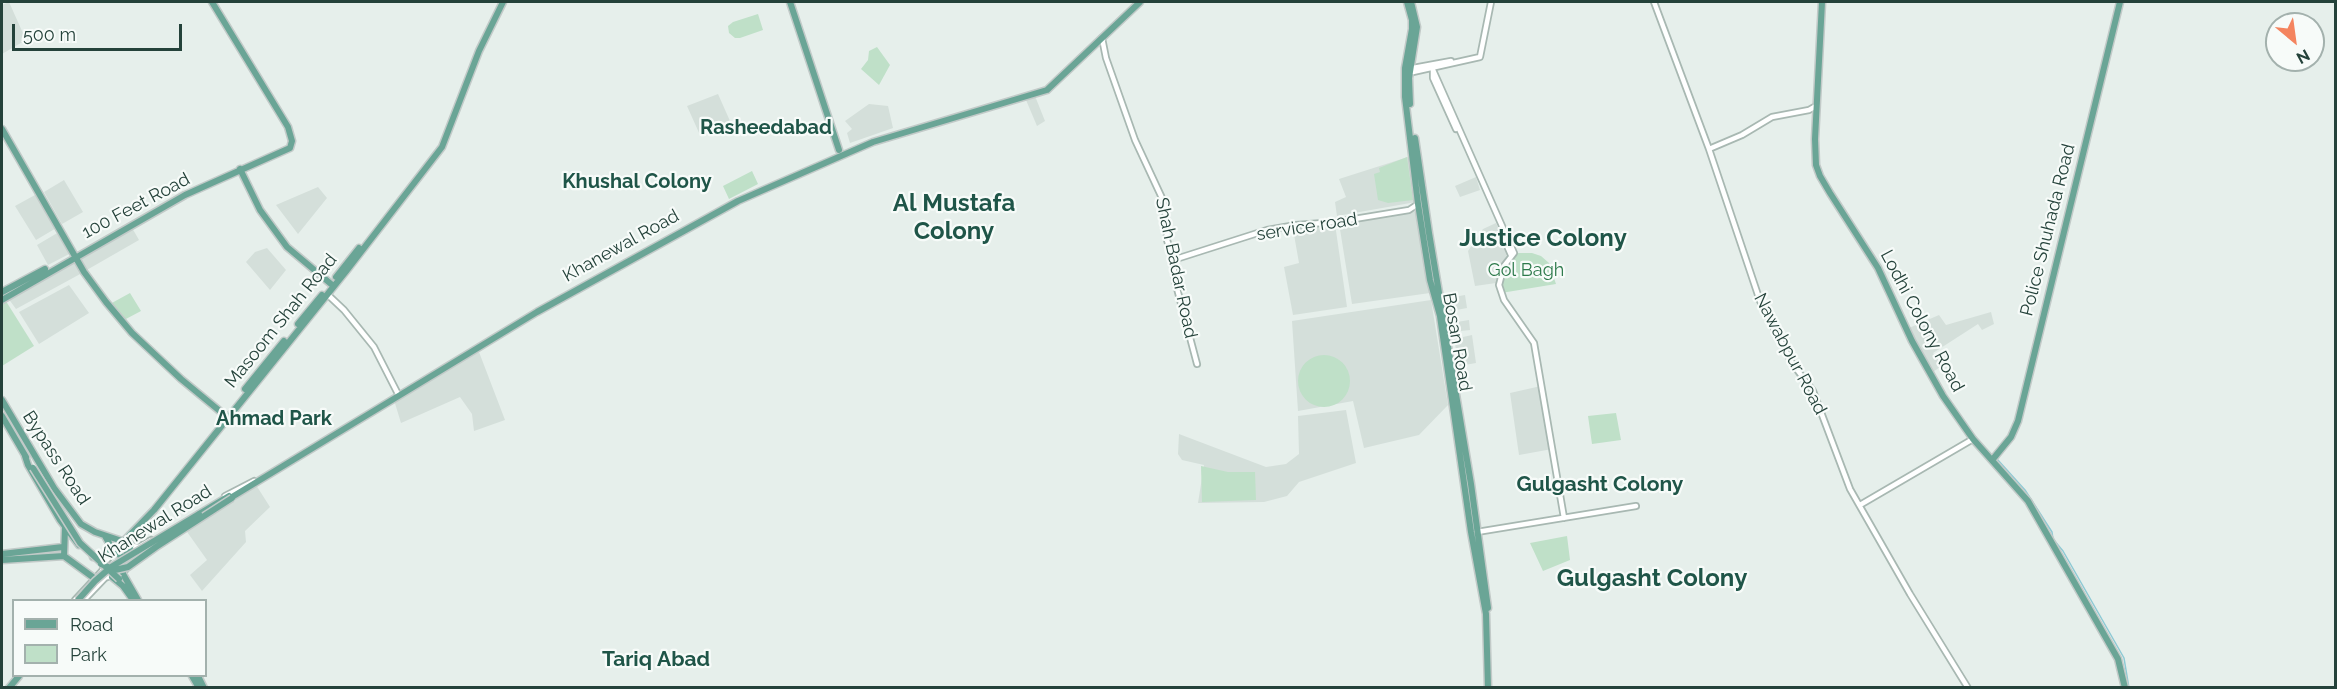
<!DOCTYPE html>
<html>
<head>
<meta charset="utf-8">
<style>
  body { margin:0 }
  #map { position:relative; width:2337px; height:689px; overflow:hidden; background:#e6efeb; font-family:Raleway,sans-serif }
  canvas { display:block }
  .frame { position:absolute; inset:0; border:3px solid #24423a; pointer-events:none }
  .legend { position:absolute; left:12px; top:599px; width:195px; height:78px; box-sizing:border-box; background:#f7fbf9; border:2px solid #a3b1ad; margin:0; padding:8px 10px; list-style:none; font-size:18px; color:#24423a }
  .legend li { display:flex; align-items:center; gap:12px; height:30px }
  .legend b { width:30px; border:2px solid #a3b1ad }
  .north { position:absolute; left:2265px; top:12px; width:60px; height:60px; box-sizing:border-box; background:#f7fbf9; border:2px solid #a3b1ad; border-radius:50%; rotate:151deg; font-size:16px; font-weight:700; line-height:24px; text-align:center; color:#24423a }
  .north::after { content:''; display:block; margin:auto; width:21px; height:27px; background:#f4845f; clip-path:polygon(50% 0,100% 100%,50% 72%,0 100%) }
  .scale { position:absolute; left:12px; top:24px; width:170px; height:27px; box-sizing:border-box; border:3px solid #24423a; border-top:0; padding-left:8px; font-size:18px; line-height:21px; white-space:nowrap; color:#24423a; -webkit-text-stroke:4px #f7fbf9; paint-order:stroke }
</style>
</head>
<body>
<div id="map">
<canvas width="2337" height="689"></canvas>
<div class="frame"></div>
<ul class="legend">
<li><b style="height:8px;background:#6aa596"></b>Road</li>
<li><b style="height:16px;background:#bfe0c8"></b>Park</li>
</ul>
<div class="north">N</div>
<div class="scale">500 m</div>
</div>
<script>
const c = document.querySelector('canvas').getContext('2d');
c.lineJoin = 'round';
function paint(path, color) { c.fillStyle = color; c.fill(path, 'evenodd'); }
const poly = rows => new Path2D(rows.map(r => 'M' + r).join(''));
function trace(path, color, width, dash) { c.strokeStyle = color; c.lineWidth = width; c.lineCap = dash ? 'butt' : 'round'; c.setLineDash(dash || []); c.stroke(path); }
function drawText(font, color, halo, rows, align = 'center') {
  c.font = font + ' Raleway,sans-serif'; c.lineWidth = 4.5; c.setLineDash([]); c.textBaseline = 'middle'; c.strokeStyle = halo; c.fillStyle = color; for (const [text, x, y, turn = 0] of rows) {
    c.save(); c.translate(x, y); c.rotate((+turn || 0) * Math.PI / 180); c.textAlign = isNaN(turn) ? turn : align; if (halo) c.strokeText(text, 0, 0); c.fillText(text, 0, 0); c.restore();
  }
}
const built = poly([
  [9,2,26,40,2,54,2,5],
  [718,94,730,121,700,135,687,106],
  [1035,96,1045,121,1037,126,1026,100],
  [869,104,888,106,893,128,850,143,847,133,852,129,845,121],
  [1408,157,1416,202,1337,216,1335,202,1346,197,1339,179],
  [1476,177,1480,190,1460,197,1455,186],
  [64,180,83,212,62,224,44,192],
  [318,187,327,198,298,234,276,205],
  [35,195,58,227,36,240,15,206],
  [1419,211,1430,293,1352,304,1339,223],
  [1496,223,1509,251,1501,266,1496,283,1475,286,1468,251,1483,229],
  [1335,224,1347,307,1293,315,1284,267,1299,263,1293,229],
  [131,226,139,240,85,271,77,257],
  [59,232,71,253,48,265,37,245],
  [267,248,286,270,270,290,246,262,255,252],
  [75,259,82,273,16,309,8,298],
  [69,285,89,313,39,344,19,312],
  [1465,295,1467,308,1451,311,1448,298],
  [1431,300,1448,405,1419,435,1364,448,1353,401,1298,411,1292,321],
  [1991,312,1994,324,1982,330,1978,324,1933,353,1943,365,1933,372,1909,328,1939,315,1946,325],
  [1469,320,1470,330,1452,332,1451,323],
  [1472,335,1476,363,1459,366,1454,339],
  [479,352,505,420,474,431,472,414,460,397,401,423,394,400],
  [1541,386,1552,449,1519,455,1510,393],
  [1346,410,1356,463,1299,482,1287,496,1264,502,1198,503,1204,465,1182,460,1178,454,1179,434,1266,467,1286,464,1299,454,1298,416],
  [256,485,270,507,245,531,246,542,202,591,190,575,207,560,185,529]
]);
const green = poly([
  [758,14,763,30,740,38,735,38,729,33,728,26,733,22],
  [877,47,890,65,879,85,861,69,868,60,869,51],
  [1407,157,1413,200,1388,203,1378,200,1374,174,1380,172,1379,168],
  [752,171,758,184,729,199,723,186],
  [1514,253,1532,253,1541,256,1549,263,1556,284,1501,293,1501,273],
  [130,293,141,311,124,320,110,304],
  [4,298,34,346,2,366,2,300],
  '1298 381a26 26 0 1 1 52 0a26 26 0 1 1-52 0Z',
  [1616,413,1621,440,1592,444,1588,416],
  [1201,466,1228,472,1255,472,1256,500,1202,502],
  [1567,536,1570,560,1543,571,1530,543]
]);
const stream = poly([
  [1997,459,2025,490,2052,532,2053,539,2063,551,2124,658,2129,688]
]);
const minor = poly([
  [1654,2,1709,149,1760,301,1792,363,1813,391,1850,489,1910,594,1968,688],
  [1102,38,1106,58,1135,140,1162,198,1166,216,1167,240,1173,260,1175,281,1197,364],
  [1413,68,1451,61],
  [1433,70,1514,253,1504,266,1499,285,1504,300,1534,343,1564,518],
  [1433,70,1433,78,1456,129],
  [1413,72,1480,57,1491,2],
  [1709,149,1742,135,1772,117,1809,110,1816,106],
  [1501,232,1511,255],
  [1173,260,1267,230,1296,225,1336,222,1409,210,1418,204],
  [327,294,344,310,374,347,398,394],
  [225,496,254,481],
  [1860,505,1973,439],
  [1477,532,1636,506],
  [132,546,139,547,151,540],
  [75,600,102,571,106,561,124,541],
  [84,600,105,578,125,570]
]);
const major = poly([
  [790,2,839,150],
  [1407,2,1412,20,1412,29,1405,68,1405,97,1418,204,1430,280,1440,316,1471,532,1486,614,1488,688],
  [1822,2,1815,139,1816,165,1820,176,1830,193,1878,268,1912,341,1943,396,1973,439,2028,501,2118,659,2125,688],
  [1410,104,1409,78,1417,27,1411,2],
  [2,129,84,272,106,302,132,333,181,379,227,417],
  [1415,138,1429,233,1471,484,1488,608],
  [240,169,260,210,287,247,331,284],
  [336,277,359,248],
  [2,292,45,269],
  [2,300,185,195,290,148,292,141,288,127,212,2],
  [298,324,322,295],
  [245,389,284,341],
  [2,400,54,488,81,524,95,532,131,544,129,551,123,559,123,574,138,600],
  [2,416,26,457],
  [25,456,28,465,60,520,79,545],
  [1993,459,2011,437,2018,421,2120,2],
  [227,500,537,312,738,201,873,142,1047,90,1140,2],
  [199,514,229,496],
  [65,528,64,556,94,578],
  [124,541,154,510,347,270,442,147,479,51,503,2],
  [2,554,63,547],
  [112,555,118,553,123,559],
  [93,557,101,557,110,550,109,543,105,536],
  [2,560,64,556],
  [112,577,123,586,133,600],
  [192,676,199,688],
  [198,676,204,688],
  [9,688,19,676]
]);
const majorBridge = poly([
  [33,468,80,543,119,579],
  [101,564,115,570,128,567,156,547,232,498],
  [78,600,95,581,111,567,199,514]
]);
const streetNames = [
  ["100 Feet Road",136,206,-28],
  ["service road",1307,227,-9],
  ["Police Shuhada Road",2048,230,-76],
  ["Khanewal Road",621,246,-29],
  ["Shah Badar Road",1176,268,78],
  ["Masoom Shah Road",281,321,-51],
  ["Lodhi Colony Road",1922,321,62],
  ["Bosan Road",1457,342,80],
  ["Nawabpur Road",1790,354,62],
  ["Bypass Road",56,458,57],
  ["Khanewal Road",155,524,-32]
];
const parkNames = [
  ["Gol Bagh",1526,271]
];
const neighbourhoodNames = [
  ["Rasheedabad",766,128],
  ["Khushal Colony",637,182],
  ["Ahmad Park",274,419]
];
const quarterNames = [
  ["Gulgasht Colony",1600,485],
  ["Tariq Abad",656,660]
];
const districtNames = [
  ["Al Mustafa",954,204],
  ["Colony",954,232],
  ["Justice Colony",1543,239],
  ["Gulgasht Colony",1652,579]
];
paint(built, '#d4dfda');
paint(green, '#bfe0c8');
trace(stream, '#8ec9d4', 1.5);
trace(minor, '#a8b8b2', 8);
trace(major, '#c2cac8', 9);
trace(minor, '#fff', 4.5);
trace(major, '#6aa596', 6);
trace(majorBridge, '#c2cac8', 9, []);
trace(majorBridge, '#6aa596', 6);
drawText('18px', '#24423a', '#f7fbf9', streetNames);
drawText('18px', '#2d7a4b', '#f7fbf9', parkNames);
drawText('bold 20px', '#1f5548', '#f7fbf9', neighbourhoodNames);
drawText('bold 21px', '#1f5548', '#f7fbf9', quarterNames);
drawText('bold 24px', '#1f5548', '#f7fbf9', districtNames);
</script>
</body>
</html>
